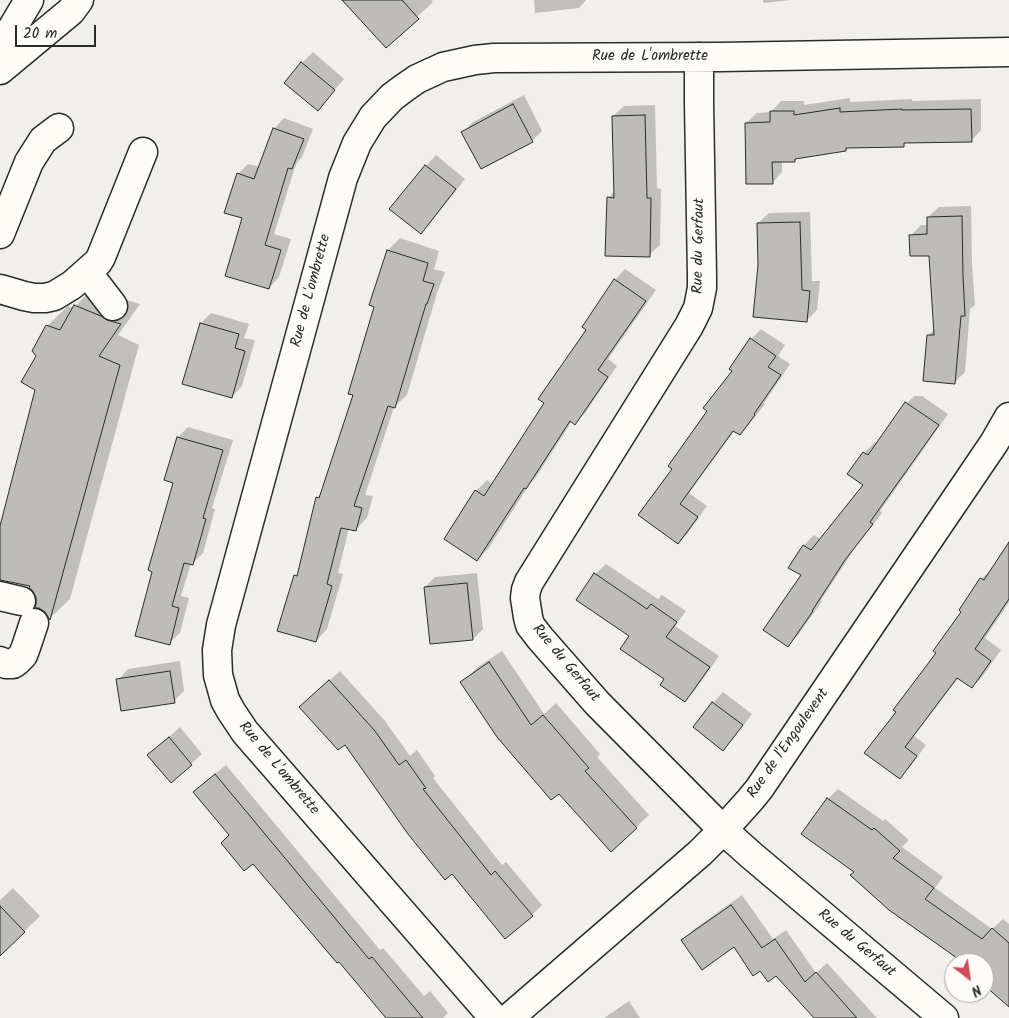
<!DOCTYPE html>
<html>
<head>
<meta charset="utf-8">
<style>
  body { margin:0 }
  #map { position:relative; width:1009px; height:1018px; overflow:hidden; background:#f0efeb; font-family:Kalam,sans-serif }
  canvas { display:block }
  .north { position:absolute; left:944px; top:953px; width:50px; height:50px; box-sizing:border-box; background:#fdfcf7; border:1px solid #a9a8a5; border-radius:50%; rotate:150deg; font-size:14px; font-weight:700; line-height:20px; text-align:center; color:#2b2b2b }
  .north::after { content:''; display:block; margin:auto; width:18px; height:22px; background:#d1495b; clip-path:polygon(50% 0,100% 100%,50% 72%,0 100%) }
  .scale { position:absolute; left:15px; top:25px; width:81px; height:22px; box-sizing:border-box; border:2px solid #2b2b2b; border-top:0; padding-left:6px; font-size:15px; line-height:18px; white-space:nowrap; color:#2b2b2b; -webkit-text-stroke:4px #fdfcf7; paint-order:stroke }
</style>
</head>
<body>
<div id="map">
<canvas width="1009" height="1018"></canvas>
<div class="north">N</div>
<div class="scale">20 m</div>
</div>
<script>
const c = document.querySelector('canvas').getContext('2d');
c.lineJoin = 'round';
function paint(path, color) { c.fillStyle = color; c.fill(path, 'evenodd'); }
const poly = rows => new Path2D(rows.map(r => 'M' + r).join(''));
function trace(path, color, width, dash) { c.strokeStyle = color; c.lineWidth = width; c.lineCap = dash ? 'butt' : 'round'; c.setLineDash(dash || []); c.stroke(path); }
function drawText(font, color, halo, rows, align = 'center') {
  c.font = font + ' Kalam,sans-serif'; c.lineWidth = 4; c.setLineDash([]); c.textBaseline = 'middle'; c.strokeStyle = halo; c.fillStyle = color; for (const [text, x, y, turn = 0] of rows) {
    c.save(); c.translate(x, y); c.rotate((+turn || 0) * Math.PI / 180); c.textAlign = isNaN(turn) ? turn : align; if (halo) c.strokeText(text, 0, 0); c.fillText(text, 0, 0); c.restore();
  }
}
const shadow = poly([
  [344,0,431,0,433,2,386,46],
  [534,0,586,0,579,8,535,13],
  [763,0,792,0,763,3],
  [313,52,344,79,318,109,286,83,302,63],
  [524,95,542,131,532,141,463,132,473,122],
  [850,98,850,102,912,99,912,101,981,99,981,130,971,141,907,142,903,145,849,147,846,150,797,158,794,161,782,161,782,172,772,183,746,123,757,113,771,112,781,101,804,101,804,105],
  [655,105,657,188,661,189,660,245,649,255,608,198,615,191,613,116,624,106],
  [284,118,313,129,302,157,296,164,274,234,291,239,279,277,269,288,244,217,238,174,248,164,260,167,274,129],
  [436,155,465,179,431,222,421,232,426,166],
  [971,206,972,265,975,305,970,309,965,372,954,383,928,335,935,329,930,255,911,235,921,225,928,225,928,217,939,207],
  [810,212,812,281,820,281,817,310,807,320,759,265,758,223,769,213],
  [400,238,439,251,434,269,445,272,437,293,407,395,394,407,365,495,373,496,367,518,355,530,349,528,338,573,343,574,327,629,316,641,295,576,299,572,317,498,322,492,355,395,376,306,371,304,388,250],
  [625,269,656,290,608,359,617,366,585,413,575,423,572,421,536,477,529,485,488,549,477,560,445,539,476,491,487,480,493,484,546,403,587,329,583,327,615,280],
  [95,285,121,296,127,300,140,304,118,335,139,345,70,599,50,618,37,597,32,585,0,579,0,531,36,389,37,356,47,326,68,306,74,308],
  [211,313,249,324,244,338,255,340,242,386,232,397,201,323],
  [761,329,785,345,778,356,790,364,764,403,765,404,750,423,739,434,735,430,689,493,707,506,688,533,678,543,673,469,734,371,751,339],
  [914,396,922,396,948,414,880,511,882,513,855,548,821,600,822,601,798,635,787,646,802,575,790,567,804,545,814,535,821,539,864,485,849,474,864,453,875,442,877,444,903,407],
  [188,427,233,440,212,508,215,509,203,553,192,564,191,563,181,596,189,598,180,633,169,643,175,482,178,437],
  [1009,544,1009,602,985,638,1001,650,982,677,972,687,959,677,914,736,926,745,910,767,899,777,897,712,938,652,963,612,981,579,992,569],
  [606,564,658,599,662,595,686,611,675,626,719,656,695,690,684,701,630,636,595,574],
  [477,573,483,629,473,639,425,587,435,577],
  [502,651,544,714,556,703,600,754,597,757,649,815,611,850,465,680,478,667],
  [180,661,184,691,174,701,118,680,128,669],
  [340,671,385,721,410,756,417,750,435,776,433,778,502,865,506,862,542,905,532,915,505,937,311,697],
  [723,692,752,714,733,739,723,749,713,703],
  [180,727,202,754,171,782,149,755],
  [226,765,380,950,383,948,424,996,430,991,448,1013,443,1018,388,1018,230,835,205,782],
  [838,789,883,821,885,819,909,840,902,847,943,877,935,888,992,929,1003,919,1009,924,1009,1007,984,984,984,963,961,963,856,871,828,799],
  [13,888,40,916,0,955,0,900],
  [742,895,773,939,786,930,816,973,827,963,877,1018,815,1018,776,975,761,969,734,946,682,941,693,930],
  [629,1001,640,1018,604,1018]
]);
const building = poly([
  [342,0,402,0,419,19,386,48,342,0],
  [301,62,335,90,318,111,284,83,301,62],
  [513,104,533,142,481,169,461,132,513,104],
  [840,108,840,112,902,109,902,110,971,109,972,142,904,143,904,147,846,148,846,151,795,159,795,162,772,162,773,184,746,184,745,123,770,122,770,111,794,111,794,115,840,108],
  [645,115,647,198,651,198,650,257,605,256,607,197,614,198,612,116,645,115],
  [273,128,304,139,292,169,288,168,265,245,281,250,269,289,225,276,242,218,224,213,237,173,254,179,273,128],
  [425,165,456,189,421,234,389,209,425,165],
  [962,216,963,276,965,316,961,316,955,384,923,381,927,335,934,335,929,256,910,256,909,235,927,234,927,217,962,216],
  [800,222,802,290,810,291,807,322,753,317,758,265,757,223,800,222],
  [387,250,428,263,423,281,434,284,427,304,426,304,395,408,388,406,354,506,362,508,356,531,341,528,327,584,332,586,316,642,277,631,294,575,297,576,316,497,319,498,353,395,348,394,374,307,369,305,387,250],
  [614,279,646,301,598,370,608,377,575,425,570,421,526,489,524,488,477,561,444,539,475,490,484,496,544,403,538,399,586,330,582,327,614,279],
  [74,305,101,316,107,320,121,324,99,356,120,365,50,620,45,612,39,608,35,608,36,604,36,597,32,590,29,588,30,586,0,580,0,526,35,390,21,382,36,356,32,351,46,325,60,330,74,305],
  [200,323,239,334,235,348,245,351,232,398,182,384,200,323],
  [750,338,776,356,768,367,781,375,754,414,755,415,740,435,733,431,680,504,698,517,678,544,638,515,672,469,668,466,707,411,703,408,732,371,729,369,750,338],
  [905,402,939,425,870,522,873,524,845,560,812,611,813,611,788,647,763,630,801,575,788,568,803,545,811,550,863,485,847,474,863,452,868,455,905,402],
  [177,437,223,450,203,518,206,519,193,565,184,563,172,606,179,608,170,645,135,636,152,572,148,570,173,483,164,480,177,437],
  [1009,542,1009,599,975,649,991,661,972,688,957,678,905,747,917,756,900,779,864,753,896,712,893,710,936,653,933,651,961,612,959,610,980,578,984,580,1009,542],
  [594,573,647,609,651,604,677,622,666,637,710,667,685,702,660,685,664,679,620,649,629,636,576,600,594,573],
  [467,583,473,640,430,644,424,587,467,583],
  [489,662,531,725,543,715,589,768,585,771,637,828,611,852,559,794,551,800,497,737,460,682,489,662],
  [170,671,175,703,121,711,116,679,170,671],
  [329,680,375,731,399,765,406,760,426,788,423,789,491,875,495,871,533,916,505,939,452,874,445,880,408,834,345,745,338,750,299,707,329,680],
  [712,702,743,725,723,751,693,727,712,702],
  [169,737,192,765,171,783,147,755,169,737],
  [215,774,369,959,372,957,423,1018,386,1018,339,962,337,963,253,864,244,871,221,843,229,835,193,792,215,774],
  [827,798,872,830,874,828,900,851,893,858,934,888,925,899,982,939,992,928,1009,943,1009,1007,984,985,984,963,964,963,889,910,850,875,854,872,801,834,827,798],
  [731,905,762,948,775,939,805,982,816,972,857,1018,814,1018,776,976,768,982,760,971,753,976,734,947,702,970,681,940,731,905],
  [0,906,25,932,0,956,0,906]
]);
const minor = poly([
  [699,57,699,103,702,276,702,288,698,308,689,326,529,582,526,590,525,598,528,617,530,625,540,638,597,703,723,830,751,855,944,1018],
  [0,234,29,162,43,140,59,128],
  [87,272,113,306],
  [0,289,24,296,34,298,45,298,54,296,72,285,98,262,101,257,143,152],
  [0,596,21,601],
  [0,661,6,664,13,664,17,661,23,655,26,647,34,623],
  [494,1018,245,732,231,711,225,700,218,675,217,650,221,625,343,178,357,143,373,117,392,97,404,88,417,79,443,67,475,60,494,58,720,57,1009,52],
  [509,1018,700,853,723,830,750,800,759,789,994,443,1009,417]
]);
const major = poly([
  [0,49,29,0],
  [0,70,71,11,79,0]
]);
const streetNames = [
  ["Rue de L'ombrette",650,57],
  ["Rue du Gerfaut",700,246,-89],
  ["Rue de L'ombrette",312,291,-75],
  ["Rue du Gerfaut",565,664,50],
  ["Rue de l'Engoulevent",789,744,-55],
  ["Rue de L'ombrette",278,769,50],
  ["Rue du Gerfaut",856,944,40]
];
paint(shadow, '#0003');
paint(building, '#bdbcb8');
trace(building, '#2b2b2b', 1);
trace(minor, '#2b2b2b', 31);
trace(major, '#2b2b2b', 31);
trace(minor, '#fdfcf7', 28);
trace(major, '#fdfcf7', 28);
drawText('15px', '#2b2b2b', '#fdfcf7', streetNames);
</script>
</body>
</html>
